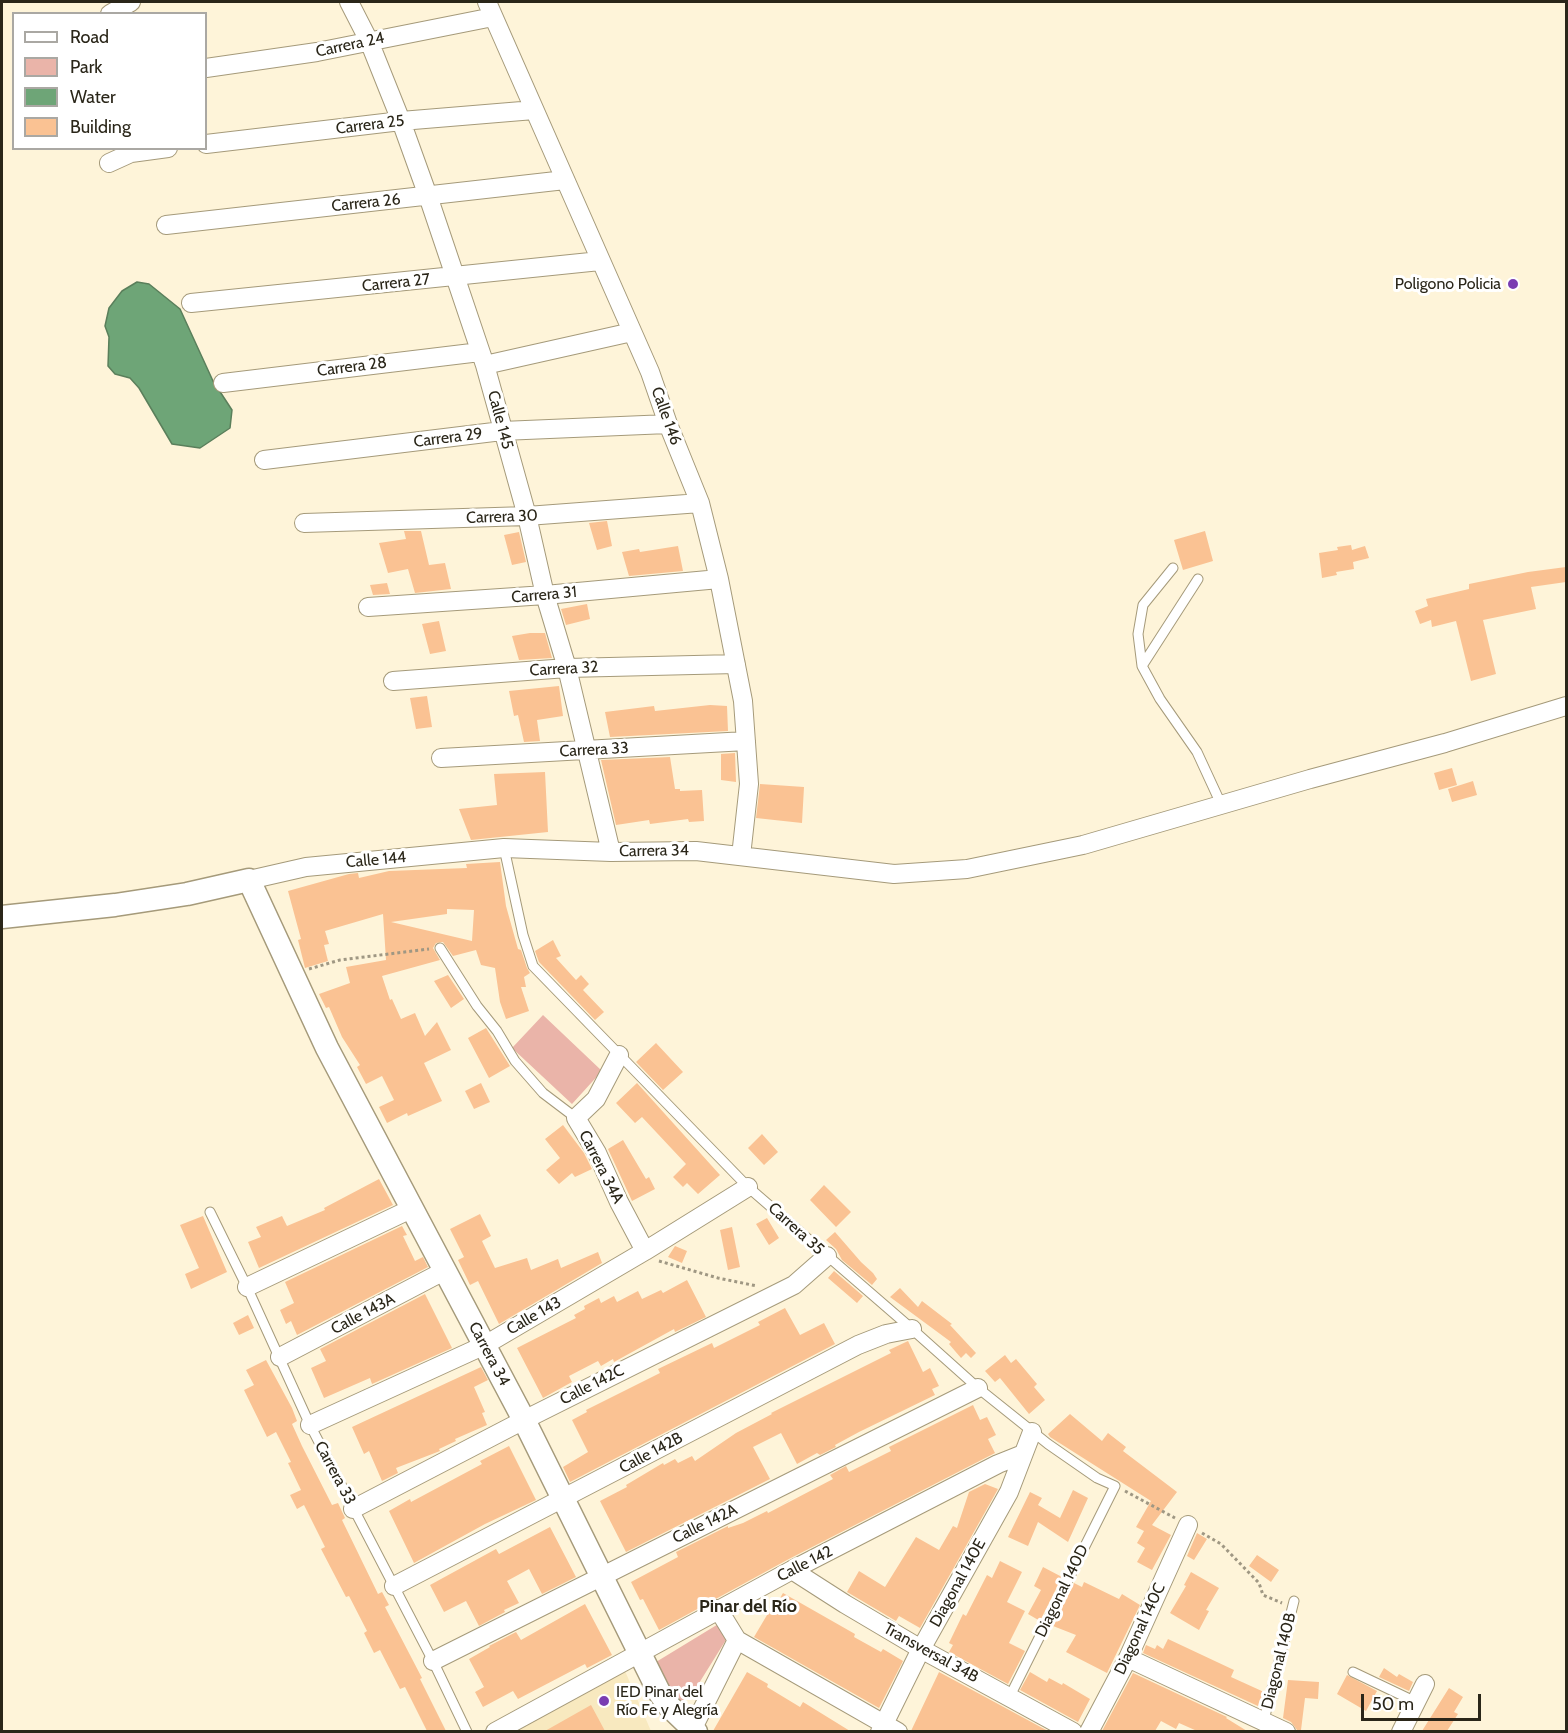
<!DOCTYPE html>
<html>
<head>
<meta charset="utf-8">
<style>
  body { margin:0 }
  #map { position:relative; width:1568px; height:1733px; overflow:hidden; background:#fef4d9; font-family:Cabin,sans-serif }
  canvas { display:block }
  .frame { position:absolute; inset:0; border:3px solid #2a2619; pointer-events:none }
  .legend { position:absolute; left:12px; top:12px; width:195px; height:138px; box-sizing:border-box; background:#fff; border:2px solid #aaa8a3; margin:0; padding:8px 10px; list-style:none; font-size:18px; color:#2a2619 }
  .legend li { display:flex; align-items:center; gap:12px; height:30px }
  .legend b { width:30px; border:2px solid #aaa8a3 }
  .scale { position:absolute; left:1361px; top:1694px; width:120px; height:27px; box-sizing:border-box; border:3px solid #2a2619; border-top:0; padding-left:8px; font-size:18px; line-height:21px; white-space:nowrap; color:#2a2619; -webkit-text-stroke:4px #fff; paint-order:stroke }
</style>
</head>
<body>
<div id="map">
<canvas width="1568" height="1733"></canvas>
<div class="frame"></div>
<ul class="legend">
<li><b style="height:8px;background:#fff"></b>Road</li>
<li><b style="height:16px;background:#eab4a9"></b>Park</li>
<li><b style="height:16px;background:#6ea577"></b>Water</li>
<li><b style="height:16px;background:#fac293"></b>Building</li>
</ul>
<div class="scale">50 m</div>
</div>
<script>
const c = document.querySelector('canvas').getContext('2d');
c.lineJoin = 'round';
function paint(path, color) { c.fillStyle = color; c.fill(path, 'evenodd'); }
const poly = rows => new Path2D(rows.map(r => 'M' + r).join(''));
function trace(path, color, width, dash) { c.strokeStyle = color; c.lineWidth = width; c.lineCap = dash ? 'butt' : 'round'; c.setLineDash(dash || []); c.stroke(path); }
function drawText(font, color, halo, rows, align = 'center') {
  c.font = font + ' Cabin,sans-serif'; c.lineWidth = 6; c.setLineDash([]); c.textBaseline = 'middle'; c.strokeStyle = halo; c.fillStyle = color; for (const [text, x, y, turn = 0] of rows) {
    c.save(); c.translate(x, y); c.rotate((+turn || 0) * Math.PI / 180); c.textAlign = isNaN(turn) ? turn : align; if (halo) c.strokeText(text, 0, 0); c.fillText(text, 0, 0); c.restore();
  }
}
const built = poly([
  [625,1671,651,1731,514,1732]
]);
const green = poly([
  [543,1015,602,1071,572,1104,512,1048],
  [720,1623,729,1635,696,1688,679,1704,656,1662]
]);
const water = poly([
  [137,282,149,284,180,309,213,381,232,410,230,428,200,448,172,444,139,388,130,378,115,374,108,366,109,337,105,326,109,308,122,291,137,282]
]);
const building = poly([
  [607,521,612,546,597,550,589,523],
  [404,531,421,531,429,565,445,563,451,589,415,593,408,569,388,573,379,543,406,539],
  [1205,531,1213,561,1183,570,1174,540],
  [519,532,526,562,512,565,504,535],
  [1351,545,1352,550,1365,546,1369,558,1353,562,1354,569,1336,572,1337,575,1322,578,1319,553,1338,550,1337,547],
  [678,546,683,571,629,576,622,552,639,549,640,552],
  [1566,567,1566,582,1531,587,1536,609,1483,620,1496,674,1471,681,1456,621,1432,627,1431,620,1420,624,1415,611,1428,606,1426,599,1469,589,1469,584,1528,572],
  [387,583,390,594,373,595,370,585],
  [587,604,590,619,566,625,561,609],
  [439,621,446,651,430,654,422,624],
  [530,633,545,633,552,658,519,660,512,636],
  [559,686,563,716,537,720,540,741,524,742,518,715,514,716,509,691],
  [427,696,432,727,416,729,410,698],
  [710,705,727,706,728,731,610,737,605,712,654,706,655,711],
  [735,753,736,782,721,780,721,754],
  [670,757,675,789,680,789,680,791,702,790,704,821,689,822,688,819,650,824,649,820,616,825,601,760],
  [1452,768,1457,785,1439,790,1434,773],
  [545,772,548,832,471,840,459,809,497,805,494,774],
  [1473,781,1477,795,1452,802,1448,789],
  [760,784,804,787,802,823,756,818],
  [500,862,506,906,518,949,521,950,527,968,530,973,524,977,526,987,521,987,529,1011,506,1019,500,1002,495,968,481,965,476,950,453,956,443,942,436,943,433,948,440,960,382,976,390,1000,392,999,401,1019,415,1013,425,1036,437,1022,451,1050,424,1063,442,1101,408,1116,407,1113,387,1123,379,1107,394,1100,382,1076,366,1084,357,1067,360,1065,342,1037,329,1007,326,1008,319,994,350,983,346,967,386,960,383,914,325,931,329,944,324,945,328,961,305,968,298,940,301,939,288,891,349,874,358,873,359,878,389,871,467,868,466,864],
  [447,909,474,910,472,941,391,922,447,914],
  [553,940,561,956,556,958,576,980,581,975,589,984,583,990,604,1012,595,1020,539,962,535,951],
  [448,975,464,999,451,1008,434,981],
  [486,1028,510,1066,489,1078,468,1038],
  [656,1043,683,1072,663,1090,636,1062],
  [481,1083,490,1102,474,1109,465,1091],
  [637,1083,720,1175,698,1194,687,1183,683,1187,673,1177,686,1164,642,1117,635,1123,616,1103],
  [563,1125,584,1153,592,1169,575,1177,572,1173,559,1184,546,1170,560,1158,545,1139],
  [762,1134,778,1152,764,1165,748,1148],
  [623,1140,646,1179,649,1177,655,1189,632,1201,608,1149],
  [379,1179,393,1205,259,1268,248,1242,261,1237,256,1227,282,1216,287,1226,325,1210,324,1208],
  [824,1185,851,1212,836,1227,810,1200],
  [480,1214,491,1236,482,1241,495,1268,527,1258,531,1270,558,1259,561,1268,598,1252,602,1263,499,1324,478,1281,470,1285,458,1260,464,1257,450,1229],
  [203,1216,227,1272,191,1289,185,1274,199,1268,180,1225],
  [767,1218,779,1238,769,1245,756,1224],
  [402,1226,407,1235,403,1236,415,1261,423,1257,428,1267,297,1335,291,1321,286,1324,280,1310,294,1303,285,1282],
  [732,1227,740,1267,728,1270,720,1230],
  [835,1232,861,1262,873,1273,877,1279,872,1285,842,1260,836,1249,826,1240],
  [675,1246,687,1251,682,1263,668,1257],
  [834,1271,863,1296,857,1303,828,1278],
  [687,1280,706,1317,675,1332,674,1329,614,1362,613,1359,601,1366,598,1361,569,1376,572,1382,543,1398,517,1348,576,1318,574,1315,585,1309,584,1306,599,1298,601,1303,614,1296,617,1302,638,1291,642,1299,661,1290,663,1293],
  [900,1288,918,1307,922,1301,952,1324,950,1325,976,1353,971,1358,966,1353,961,1358,949,1344,951,1342,890,1297],
  [425,1294,452,1348,372,1384,370,1378,324,1398,311,1368,326,1361,320,1349],
  [785,1308,800,1335,824,1323,835,1344,570,1482,563,1467,588,1452,572,1420,587,1412,586,1410,660,1373,658,1369,712,1343,714,1348,760,1325,758,1322],
  [248,1315,254,1328,239,1335,233,1323],
  [908,1341,923,1372,930,1368,939,1386,932,1389,935,1395,859,1432,835,1445,836,1447,820,1455,817,1453,797,1464,781,1433,753,1447,770,1479,626,1552,600,1501,627,1487,626,1485,663,1463,664,1465,675,1459,678,1463,692,1456,695,1461,736,1433,772,1414,771,1413,891,1353,889,1350],
  [1005,1355,1011,1363,1016,1359,1037,1384,1034,1387,1045,1400,1029,1414,1000,1378,995,1382,985,1371],
  [266,1360,292,1408,297,1421,292,1424,302,1446,332,1505,338,1503,345,1518,342,1520,378,1594,382,1592,389,1605,385,1607,422,1678,420,1679,446,1731,427,1731,405,1687,400,1689,380,1650,374,1653,364,1633,367,1631,349,1596,346,1597,321,1549,325,1547,304,1505,297,1509,290,1495,301,1490,288,1463,291,1462,276,1432,267,1437,244,1390,254,1385,246,1370],
  [481,1367,488,1380,474,1387,485,1412,482,1413,487,1425,455,1439,456,1441,439,1449,440,1451,396,1468,398,1473,382,1481,369,1451,364,1454,352,1427],
  [973,1405,980,1420,987,1417,996,1435,988,1439,995,1453,787,1560,659,1630,643,1599,640,1600,631,1582,678,1557,676,1552,728,1526,728,1528,743,1523,767,1511,768,1513,833,1479,830,1475,846,1466,849,1472,891,1451,889,1447],
  [1070,1414,1102,1441,1108,1433,1126,1447,1123,1451,1177,1492,1152,1525,1171,1535,1152,1570,1137,1562,1145,1548,1137,1543,1144,1531,1136,1527,1151,1501,1050,1437,1048,1434],
  [509,1446,536,1500,485,1524,414,1563,389,1511,410,1499,411,1502,482,1464,480,1461],
  [985,1484,998,1489,920,1628,899,1616,896,1621,847,1592,859,1571,885,1587,916,1537,939,1550,953,1526,957,1528,969,1492],
  [1073,1490,1088,1498,1068,1542,1038,1522,1028,1546,1008,1537,1030,1492,1042,1498,1038,1505,1060,1518],
  [550,1527,576,1577,542,1594,529,1569,507,1581,519,1603,504,1610,505,1612,479,1626,466,1601,444,1612,430,1585,496,1549,499,1554],
  [1197,1533,1207,1539,1194,1560,1187,1556],
  [1257,1555,1279,1570,1271,1582,1249,1566],
  [1000,1561,1022,1572,1007,1602,1025,1611,1009,1643,1025,1651,1008,1684,949,1652,953,1645,949,1643,963,1614,966,1616,987,1575,992,1578],
  [1043,1567,1062,1577,1040,1621,1028,1614,1041,1590,1034,1586],
  [1191,1572,1219,1588,1206,1610,1209,1611,1199,1630,1170,1613,1186,1586,1184,1585],
  [1084,1582,1119,1599,1122,1594,1140,1605,1107,1673,1066,1652,1076,1635,1053,1626,1074,1583,1082,1587],
  [783,1593,855,1634,854,1637,881,1652,883,1649,903,1661,879,1708,754,1637,770,1610,772,1612],
  [585,1604,612,1655,587,1668,585,1664,518,1699,513,1691,483,1707,475,1692,484,1687,469,1659,490,1647,489,1646,516,1632,521,1640],
  [1168,1639,1234,1670,1231,1677,1264,1692,1260,1707,1143,1653,1146,1645,1155,1649,1157,1645,1163,1649],
  [1384,1668,1397,1677,1399,1674,1413,1682,1409,1691,1379,1677],
  [747,1672,768,1684,767,1687,800,1707,803,1702,850,1731,713,1731],
  [939,1672,1048,1731,911,1731],
  [1030,1672,1047,1682,1049,1678,1062,1685,1063,1683,1090,1699,1078,1722,1020,1690],
  [1133,1673,1227,1717,1226,1718,1247,1731,1197,1731,1179,1723,1176,1729,1161,1721,1155,1731,1102,1731],
  [1347,1675,1377,1691,1366,1711,1337,1694],
  [1288,1680,1319,1682,1318,1699,1305,1698,1301,1730,1297,1730,1291,1722,1283,1718],
  [1449,1688,1463,1697,1454,1712,1458,1714,1447,1731,1422,1731],
  [591,1705,605,1731,545,1731]
]);
const path = poly([
  [309,969,340,960,429,949],
  [659,1261,718,1278,757,1286],
  [1125,1491,1175,1518],
  [1202,1533,1221,1544,1259,1583,1263,1595,1282,1603]
]);
const service = poly([
  [1173,568,1143,605,1138,634,1142,666,1160,699,1197,752,1221,804],
  [1142,666,1198,579],
  [504,848,523,935,533,966,748,1187,912,1329,978,1388,1048,1444,1097,1478,1115,1486,1010,1696],
  [440,948,477,1006,497,1031,515,1061,543,1093,576,1118],
  [210,1212,247,1287,310,1425,433,1661,467,1732],
  [1353,1672,1416,1702],
  [1264,1720,1294,1601]
]);
const minor = poly([
  [349,2,369,41,401,121,428,196,485,365,527,516,545,595,567,668,611,852],
  [487,2,650,372,668,424,700,503,719,579,743,701,749,784,741,856],
  [110,14,131,2],
  [206,68,317,52,493,17],
  [206,144,401,121,534,110],
  [109,163,131,153,168,148],
  [166,225,565,180],
  [191,303,600,261],
  [485,365,632,332],
  [223,383,480,352],
  [264,460,502,431,668,424],
  [304,523,527,516,700,503],
  [368,607,545,595,719,579],
  [393,681,567,668,736,664],
  [441,758,746,741],
  [249,880,306,867,504,848,611,852,696,851,894,874,967,869,1083,845,1310,779,1445,743,1566,706],
  [619,1055,596,1099,576,1118,597,1153,619,1202,645,1251],
  [247,1287,413,1208],
  [280,1357,446,1270],
  [310,1425,485,1345,645,1251,748,1187],
  [353,1509,524,1420,794,1285,827,1256],
  [792,1570,845,1604,921,1649,1073,1732],
  [394,1586,858,1345,886,1334,912,1329],
  [718,1609,737,1640,898,1732],
  [1128,1658,1286,1732],
  [433,1661,978,1388],
  [495,1732,792,1570,998,1464,1023,1454],
  [691,1732,737,1640],
  [880,1732,921,1649,1009,1492,1032,1432],
  [1089,1732,1128,1658,1188,1525],
  [1401,1732,1425,1684]
]);
const tertiary = poly([
  [2,917,115,905,187,894,249,880,327,1048,524,1420,659,1692,669,1706,696,1732]
]);
const markers = [
  [1513,284,6,"#7a3db2"],
  [604,1701,6,"#7a3db2"]
];
const streetNames = [
  ["Carrera 24",350,45,-12],
  ["Carrera 25",370,125,-7],
  ["Carrera 26",366,203,-6],
  ["Carrera 27",396,283,-6],
  ["Carrera 28",352,367,-7],
  ["Calle 146",666,416,70],
  ["Calle 145",500,420,75],
  ["Carrera 29",448,438,-7],
  ["Carrera 30",502,517,-2],
  ["Carrera 31",544,595,-5],
  ["Carrera 32",564,669,-3],
  ["Carrera 33",594,750,-3],
  ["Carrera 34",654,851,-1],
  ["Calle 144",376,860,-5],
  ["Carrera 34A",601,1167,63],
  ["Carrera 35",796,1229,42],
  ["Calle 143A",363,1314,-28],
  ["Calle 143",534,1316,-30],
  ["Carrera 34",489,1354,62],
  ["Calle 142C",592,1385,-27],
  ["Calle 142B",651,1453,-28],
  ["Carrera 33",335,1473,62],
  ["Calle 142A",705,1524,-26],
  ["Calle 142",805,1564,-27],
  ["Diagonal 140E",958,1583,-61],
  ["Diagonal 140D",1062,1591,-64],
  ["Diagonal 140C",1140,1629,-65],
  ["Transversal 34B",931,1653,29],
  ["Diagonal 140B",1279,1661,-76]
];
const poiNames = [
  ["Poligono Policia",1501,284],
  ["IED Pinar del",616,1692,"left"],
  ["Río Fe y Alegría",616,1710,"left"]
];
const neighbourhoodNames = [
  ["Pinar del Río",748,1607]
];
paint(built, '#f8e9bf');
paint(green, '#eab4a9');
paint(water, '#6ea577');
trace(water, '#5a7f5b', 1.5);
paint(building, '#fac293');
trace(service, '#a59a7a', 11);
trace(minor, '#a59a7a', 20);
trace(tertiary, '#a59a7a', 25);
trace(path, '#9f9783', 3, [3, 3]);
trace(service, '#fff', 9);
trace(minor, '#fff', 18);
trace(tertiary, '#fff', 22);
for (const [x, y, r, color] of markers) { const dot = new Path2D(); dot.arc(x, y, r, 0, 2 * Math.PI); c.fillStyle = color; c.fill(dot); trace(dot, '#fff', 2); }
drawText('16px', '#2a2619', '#fff', streetNames);
drawText('16px', '#2a2619', '#fff', poiNames, 'right');
drawText('bold 18px', '#2a2619', '#fff', neighbourhoodNames);
</script>
</body>
</html>
